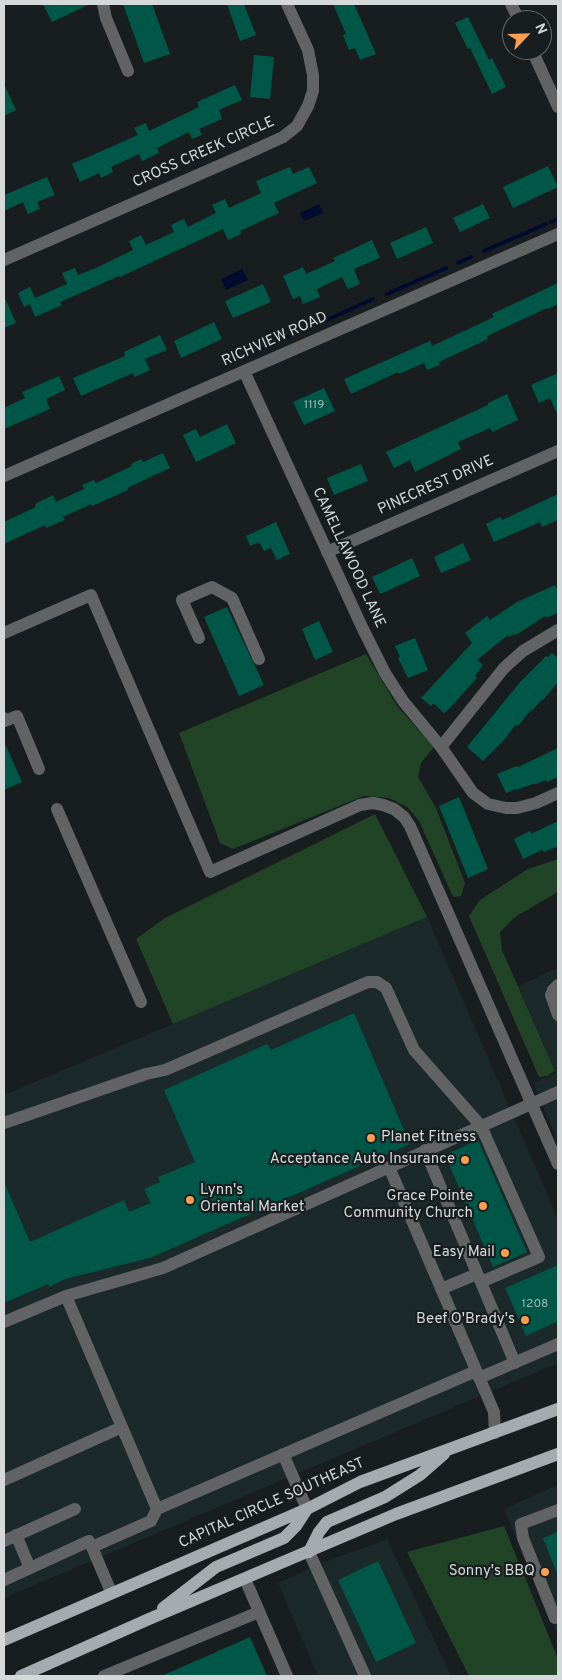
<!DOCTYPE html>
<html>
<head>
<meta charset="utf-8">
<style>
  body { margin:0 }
  #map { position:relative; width:562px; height:1680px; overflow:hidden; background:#181e1f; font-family:Overpass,sans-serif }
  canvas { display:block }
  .frame { position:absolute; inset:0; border:5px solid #d4d8d9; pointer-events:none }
  .north { position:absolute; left:502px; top:10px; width:50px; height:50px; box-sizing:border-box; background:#181e1f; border:1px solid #636869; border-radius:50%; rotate:66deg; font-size:14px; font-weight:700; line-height:20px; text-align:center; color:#d4d8d9 }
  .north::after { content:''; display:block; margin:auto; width:18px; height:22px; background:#fa9f4f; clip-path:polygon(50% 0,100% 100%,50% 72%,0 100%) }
</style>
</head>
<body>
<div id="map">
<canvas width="562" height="1680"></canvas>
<div class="frame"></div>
<div class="north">N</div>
</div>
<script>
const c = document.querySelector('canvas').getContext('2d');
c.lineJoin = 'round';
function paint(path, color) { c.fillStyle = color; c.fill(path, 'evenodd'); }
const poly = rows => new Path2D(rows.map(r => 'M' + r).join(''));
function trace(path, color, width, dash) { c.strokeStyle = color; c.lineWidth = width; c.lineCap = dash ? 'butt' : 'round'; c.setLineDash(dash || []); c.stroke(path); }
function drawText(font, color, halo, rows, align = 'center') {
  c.font = font + ' Overpass,sans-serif'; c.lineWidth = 4.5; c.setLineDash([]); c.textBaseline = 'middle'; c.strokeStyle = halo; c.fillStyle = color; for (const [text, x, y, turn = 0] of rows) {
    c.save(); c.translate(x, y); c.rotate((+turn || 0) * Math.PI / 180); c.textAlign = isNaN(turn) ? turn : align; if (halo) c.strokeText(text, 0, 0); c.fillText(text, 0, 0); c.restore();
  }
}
const built = poly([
  [427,917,558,1219,558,1363,4,1598,4,1095],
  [558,968,558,1142,533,1083,556,1073,518,986],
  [558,1485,558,1636,504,1509],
  [387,1539,451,1676,318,1676,278,1583,322,1563]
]);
const green = poly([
  [366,654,397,706,434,747,421,763,418,777,436,808,465,883,461,896,453,897,419,821,407,807,389,798,364,796,233,849,220,843,179,733],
  [375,814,427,917,173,1024,136,939,165,918],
  [558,859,558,892,515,917,500,932,502,950,555,1071,547,1076,539,1077,469,916,480,900,528,869],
  [504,1526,558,1659,558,1676,469,1676,407,1552]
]);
const water = poly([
  [319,204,323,213,304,221,300,213],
  [242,269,248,280,226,290,221,279]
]);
const stream = poly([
  [551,222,558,219],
  [484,251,546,224],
  [458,263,471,257],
  [387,294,446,268],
  [318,324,373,299],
  [300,332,306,329],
  [244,356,288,337]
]);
const building = poly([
  [43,4,90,4,52,22],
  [123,4,152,4,170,54,144,63],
  [227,4,244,4,256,35,240,41],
  [333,4,354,4,376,54,360,60,355,48,349,50,343,35,346,34],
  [468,17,489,60,492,58,506,87,492,94,470,48,468,49,455,23],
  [254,55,274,57,270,99,250,97],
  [4,84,16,110,4,116],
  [235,85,242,100,219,110,222,119,199,129,202,135,192,139,189,132,157,148,159,153,142,161,139,154,111,167,113,172,101,178,99,173,80,182,72,164,138,135,134,128,146,123,149,131,199,107,197,102],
  [548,166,558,187,513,208,503,187],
  [290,167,293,174,309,167,317,183,274,203,279,213,240,231,241,234,228,240,223,229,120,277,119,276,60,302,62,305,35,317,30,304,24,307,18,293,30,287,35,298,67,284,62,273,75,268,78,275,96,268,133,250,129,241,141,235,146,245,174,232,171,225,184,219,188,227,216,213,212,205,225,199,229,208,261,193,256,181],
  [47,177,55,195,37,202,40,209,28,214,23,202,4,211,4,195],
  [483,204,490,218,460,232,453,218],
  [426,227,433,243,397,259,390,243],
  [372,240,380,258,354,269,360,284,348,289,342,277,317,289,320,297,303,304,300,296,293,299,283,276,303,267,306,274,335,261,333,258],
  [558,283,558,304,548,309,547,308,487,336,488,339,439,362,440,365,427,370,424,363,399,374,398,372,351,394,344,379,430,341,432,346,494,317,492,314],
  [263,284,271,302,233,318,225,301],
  [4,296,16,323,4,328],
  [214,322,222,339,181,358,174,341],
  [160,335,167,350,145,359,150,370,135,377,133,373,81,396,73,378,125,356,124,352],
  [558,373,558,416,550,398,539,403,531,385],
  [59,376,65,390,46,399,50,409,4,429,4,408,25,398,22,392],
  [324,388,335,411,304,425,293,402],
  [507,394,518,420,492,432,490,428,458,442,461,449,415,472,410,460,394,468,386,452,488,405,488,403],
  [227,424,236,443,196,462,183,435,196,429,200,437],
  [163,453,170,468,127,488,128,490,92,506,91,504,63,517,65,520,46,528,45,525,4,544,4,522,36,507,35,504,53,495,56,502,84,489,82,485,94,480,96,483,132,466,131,464,141,459,143,462],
  [361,464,368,481,334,495,327,478],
  [558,494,558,520,542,527,540,522,494,542,486,524,500,517,502,520],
  [276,522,290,554,277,560,271,548,264,551,259,542,250,546,246,536],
  [463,543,471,560,441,573,434,557],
  [412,558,420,576,380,594,372,577],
  [555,585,558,591,558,613,546,618,545,616,516,635,514,634,509,637,508,635,477,660,483,665,475,676,477,678,449,709,444,713,433,703,431,706,421,698,472,643,465,633,487,616,490,620,517,602],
  [227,607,264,685,239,696,204,617],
  [319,621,333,652,315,660,302,629],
  [415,638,428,670,408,678,398,658,400,657,395,646],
  [552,653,558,658,558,682,543,700,542,699,532,711,531,710,518,726,516,724,504,740,483,761,467,747,521,681,546,656,548,657],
  [4,741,22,782,4,790],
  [558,748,558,777,547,782,546,780,536,784,536,783,516,790,516,789,506,793,497,774,517,766,518,767],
  [459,797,488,869,468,878,439,806],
  [558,821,558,846,544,852,542,850,523,859,514,839,530,831,531,834],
  [354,1013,410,1144,150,1258,65,1279,49,1287,48,1284,4,1303,4,1182,30,1242,124,1200,129,1212,151,1203,144,1189,160,1182,158,1177,195,1162,164,1090,267,1044,271,1050],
  [478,1140,527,1252,493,1267,445,1155],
  [558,1265,558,1321,526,1336,505,1288],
  [558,1532,558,1576,543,1538],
  [378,1561,416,1643,376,1662,338,1580],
  [250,1637,267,1676,161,1676,205,1657]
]);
const minor = poly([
  [103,4,106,18,128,71],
  [511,4,519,20],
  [532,50,558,107],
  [4,260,248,153,283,137,297,126,308,106,313,91,313,75,308,50,287,4],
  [244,371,362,627,385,673,403,701,441,747,473,793,488,804,506,808,517,808,536,803,558,793],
  [4,476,558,234],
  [327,552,558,451],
  [4,633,91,595,210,872,360,805,373,803,383,805,394,809,404,817,410,826,558,1164],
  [199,638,182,600,212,587,232,598,259,659],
  [4,718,5,721,17,716,39,769],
  [441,747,504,668,523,651,558,630],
  [57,809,141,1002],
  [558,985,553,990,551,995,558,1015],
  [4,1123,146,1074,165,1070,368,982,377,982,386,988,414,1050,481,1126,539,1257,481,1282],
  [425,1150,515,1363],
  [389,1167,494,1412,495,1433],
  [441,1289,477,1274],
  [66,1296,157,1509],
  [4,1322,66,1296,163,1268,558,1092],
  [479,1378,558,1344],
  [283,1454,307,1509],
  [4,1480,122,1427],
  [16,1535,30,1568],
  [4,1541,75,1509],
  [309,1552,365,1676],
  [245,1579,287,1676],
  [4,1580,89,1541],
  [111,1592,92,1547,151,1521,157,1509,476,1371],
  [555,1618,523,1538,521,1524,558,1510],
  [104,1676,259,1612]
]);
const major = poly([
  [309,1552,319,1532,327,1522,385,1497,420,1475,444,1454],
  [163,1608,216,1567,284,1538,296,1526,307,1509],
  [4,1640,307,1509,360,1482,558,1409],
  [21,1676,149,1619,396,1514,558,1454]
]);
const markers = [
  [371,1138,5,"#fa9f4f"],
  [465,1160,5,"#fa9f4f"],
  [190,1200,5,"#fa9f4f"],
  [483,1206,5,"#fa9f4f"],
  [505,1253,5,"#fa9f4f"],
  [525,1320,5,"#fa9f4f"],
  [545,1572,5,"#fa9f4f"]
];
const numberNames = [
  ["1119",314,406],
  ["1208",535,1305]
];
const streetNames = [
  ["CROSS CREEK CIRCLE",204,153,-24],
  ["RICHVIEW ROAD",275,340,-24],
  ["PINECREST DRIVE",436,486,-24],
  ["CAMELLAWOOD LANE",348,558,65],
  ["CAPITAL CIRCLE SOUTHEAST",272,1504,-24]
];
const poiNames = [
  ["Planet Fitness",381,1138,"left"],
  ["Acceptance Auto Insurance",455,1160],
  ["Lynn's",200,1191,"left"],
  ["Oriental Market",200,1208,"left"],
  ["Grace Pointe",473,1197],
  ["Community Church",473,1214],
  ["Easy Mail",495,1253],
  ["Beef O'Brady's",515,1320],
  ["Sonny's BBQ",535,1572]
];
paint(built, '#1b292b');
paint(green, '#214326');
paint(water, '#010a2f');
trace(stream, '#010a2f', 4);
paint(building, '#005748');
trace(minor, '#616365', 12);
trace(major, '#a6abaf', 12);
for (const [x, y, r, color] of markers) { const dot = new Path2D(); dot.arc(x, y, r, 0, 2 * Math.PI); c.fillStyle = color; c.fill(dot); trace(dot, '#181e1f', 2); }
drawText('12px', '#9fb8b5', null, numberNames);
drawText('15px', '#d4d8d9', '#181e1f', streetNames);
drawText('15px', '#d4d8d9', '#181e1f', poiNames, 'right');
</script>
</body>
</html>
